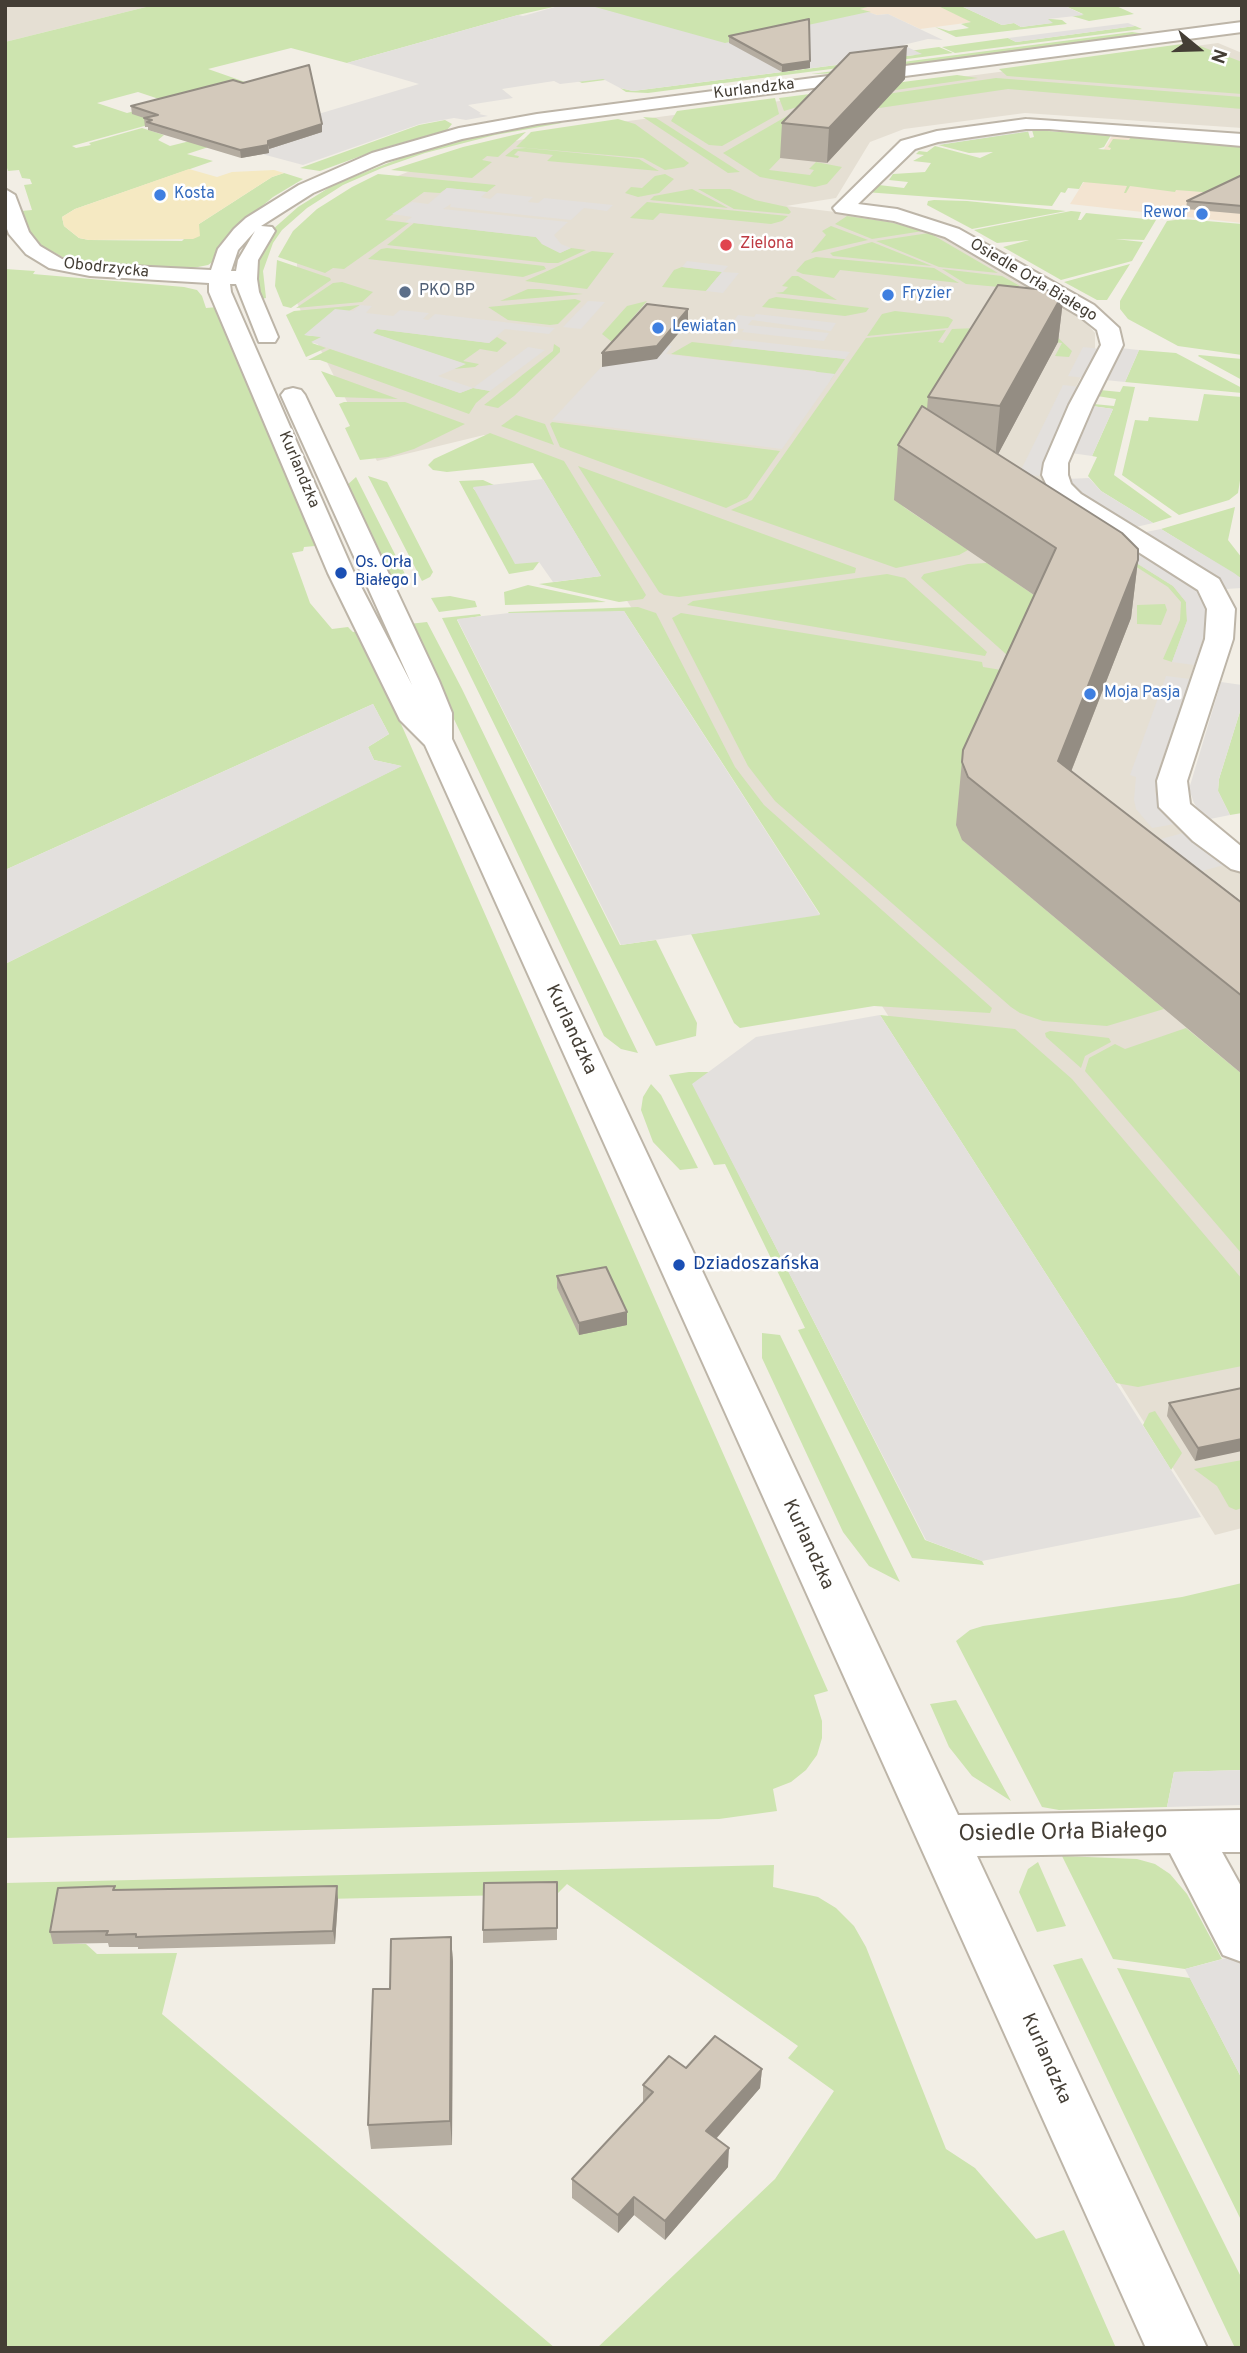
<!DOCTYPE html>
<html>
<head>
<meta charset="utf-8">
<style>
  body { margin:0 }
  #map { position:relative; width:1247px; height:2353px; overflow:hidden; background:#f2eee5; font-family:Overpass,sans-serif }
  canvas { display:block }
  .frame { position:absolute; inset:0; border:7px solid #443e35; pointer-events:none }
  .north { position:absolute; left:1163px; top:14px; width:70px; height:70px; -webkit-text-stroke:5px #fff; paint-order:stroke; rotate:109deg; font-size:19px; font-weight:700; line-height:28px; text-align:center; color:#443e35 }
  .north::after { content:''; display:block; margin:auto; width:24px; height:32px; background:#443e35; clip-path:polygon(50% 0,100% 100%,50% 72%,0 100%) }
</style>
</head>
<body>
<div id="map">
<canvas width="1247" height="2353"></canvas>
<div class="frame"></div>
<div class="north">N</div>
</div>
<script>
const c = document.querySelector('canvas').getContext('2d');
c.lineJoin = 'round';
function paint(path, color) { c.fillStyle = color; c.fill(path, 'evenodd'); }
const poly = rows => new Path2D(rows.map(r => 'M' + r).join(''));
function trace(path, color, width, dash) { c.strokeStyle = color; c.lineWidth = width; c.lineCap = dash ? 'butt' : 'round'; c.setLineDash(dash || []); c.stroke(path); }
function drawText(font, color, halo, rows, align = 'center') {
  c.font = font + ' Overpass,sans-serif'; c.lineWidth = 5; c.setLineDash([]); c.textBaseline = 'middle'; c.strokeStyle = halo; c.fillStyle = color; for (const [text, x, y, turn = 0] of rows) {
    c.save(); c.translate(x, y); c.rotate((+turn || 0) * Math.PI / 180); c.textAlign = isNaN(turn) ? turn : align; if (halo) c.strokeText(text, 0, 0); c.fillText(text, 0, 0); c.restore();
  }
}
const residential = poly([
  [5,5,154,5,5,42],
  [1218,43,1242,53,1242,128,1025,113,904,129,870,142,836,198,786,206,877,217,944,236,1080,316,1095,333,1095,348,1040,461,1038,471,1051,493,1194,586,1208,624,1155,782,1159,800,1242,864,1242,1528,1215,1535,534,453,484,435,377,461,297,303,297,244,356,192,457,153,583,127]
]);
const commercial = poly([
  [875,5,936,5,973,22,920,29,888,14,877,15,858,9],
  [1114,133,1242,144,1242,223,1070,204]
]);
const green = poly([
  [154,5,562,5,518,15,347,63,291,48,208,69,271,91,72,146,76,148,91,145,89,143,142,128,164,135,158,140,170,146,202,138,221,143,187,154,213,161,75,209,62,217,64,226,79,238,89,240,182,241,199,224,272,177,284,173,303,179,273,197,249,217,217,259,208,265,183,270,72,262,42,246,29,230,21,211,32,210,24,185,32,184,30,179,22,178,19,170,8,171,5,162,5,42],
  [138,92,168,102,127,113,97,103],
  [571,5,875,5,860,9,871,12,643,75,582,83,572,78,666,28,604,10,594,12],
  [936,5,959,5,1002,25,1014,23,1021,27,1051,23,1046,19,1051,19,1062,20,1067,24,956,37,935,27,949,31,969,28,961,24,971,22],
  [1063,5,1114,5,1134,14,1089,21,1072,16,1083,14],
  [1135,26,1142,29,955,53,942,47,1008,38,1016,42],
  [1132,32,1145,34,847,73,811,74],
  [1182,44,1200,46,1242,62,1242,94,1007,76,999,69],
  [939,47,953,53,648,93,626,92,620,88,633,91,782,72,915,55,909,51],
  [957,75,978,78,814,102,784,111,779,98],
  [996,78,1242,97,1242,109,1008,89,832,115,816,121,769,170,810,175,814,170,809,169,816,162,842,167,827,184,815,187,760,177,723,153,794,112,819,104],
  [775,98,779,114,722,146,709,145,671,121,677,111],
  [643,117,656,118,740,172,728,173],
  [618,119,635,124,689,163,684,167,665,170,643,158,516,147,531,132],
  [445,120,452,124,447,130,380,149,320,171,300,168,419,125],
  [557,121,562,123,495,135,425,153,382,168,343,185,307,208,282,230,273,243,263,271,266,298,262,299,253,286,256,257,272,230,298,207,335,184,419,151,470,137],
  [1032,130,1111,135,1104,147,1098,149,1110,150,1111,148,1108,147,1113,139,1129,140,1131,137,1242,147,1242,184,1216,193,1176,190,1175,192,1130,186,1126,193,1124,193,1127,186,1083,182,1079,189,1068,188,1065,193,1061,192,1052,206,865,192,879,185,904,188,908,182,889,180,893,174,925,172,931,163,913,161,924,155,916,154,919,151,927,152,935,146,980,158,993,152,969,153,938,145,1028,131,1030,138,1034,137],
  [526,132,498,157,487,156,482,160,492,162,472,178,391,170,463,147],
  [526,148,639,159,659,171,547,161,553,155,518,151,514,155,519,156,518,158,505,156,514,149],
  [378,174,496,185,487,192,447,188,440,193,424,192,385,220,409,223,344,269,333,268,325,273,278,257,293,231,317,209,352,187],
  [665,174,674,179,659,193,638,197,625,193,631,187,642,188,655,176],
  [692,189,728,208,650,200,654,196],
  [698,189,730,189,755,200,787,207,791,212,789,214,734,209],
  [934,200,967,201,1066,211,972,229,927,205,928,201],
  [647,202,788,216,782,221,771,224,660,213,653,220,630,218],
  [1071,211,1081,212,1078,220,1081,220,1086,213,1156,220,1144,240,1115,239,1143,242,1132,261,1061,280,1003,247,1029,240,997,243,974,230],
  [847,216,889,222,923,231,872,239,835,224],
  [1183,219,1242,224,1242,355,1178,346,1128,319,1120,309,1120,301,1167,221],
  [414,223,536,237,542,244,560,253,571,248,586,250,558,263,548,263,387,245],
  [831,226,868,240,811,253,826,235,822,231],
  [929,233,938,238,998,273,939,267,876,241],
  [872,242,932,266,833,256,830,253],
  [387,248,544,266,546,269,523,277,368,259,381,249],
  [592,251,614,253,587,289,525,281],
  [816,257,934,268,959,283,840,270,834,278,803,274,796,271,805,261],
  [277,260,330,278,331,280,291,308,283,306,275,286],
  [1130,264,1107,300,1097,300,1064,282],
  [682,267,722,272,706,291,662,287,674,270],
  [5,269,35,271,33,274,184,287,197,290,202,296,206,308,218,307,315,546,304,547,303,551,292,553,310,603,332,629,348,627,353,632,360,631,828,1691,814,1695,822,1721,822,1738,817,1755,806,1770,791,1782,773,1789,777,1811,719,1819,5,1838,5,964,401,766,374,760,368,747,389,734,373,704,5,870],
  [942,269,1002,276,1020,286,1010,288,966,284],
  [792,276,798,276,837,300,775,293,783,292,788,287,782,286],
  [342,282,373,292,362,302,296,308,333,283],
  [528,289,540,289,583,294,500,301],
  [776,297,869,308,866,312,845,316,762,307,769,299],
  [575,299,581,301,558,324,550,325,508,320,488,307],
  [647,301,612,342,602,334,627,306],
  [360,305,305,335,322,337,312,343,326,348,306,357,286,315,294,311],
  [895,311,948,317,953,320,948,328,867,336,882,314],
  [1004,327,1053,333,1072,351,1069,357,1055,356,1062,343,993,335,898,500,905,508,968,550,959,555,896,568,731,510,752,500,866,338,946,330,938,342,943,343,952,329],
  [377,329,489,343,497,337,507,343,497,352,480,349,463,361,479,364,475,367,453,369,464,364,372,333],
  [692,342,845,359,830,381,815,371,671,354],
  [554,344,560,348,560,352,514,396,498,408,484,405,553,351],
  [330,349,460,393,473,388,490,391,476,403,469,414,320,360,308,360],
  [1139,350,1176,353,1242,388,1242,393,1125,382],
  [1199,355,1242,359,1242,380,1198,356],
  [321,371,398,399,336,397],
  [1123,386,1135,387,1114,475,1172,517,1153,523,1101,491,1088,476,1097,457,1092,456,1113,409,1092,406,1094,404,1114,406,1116,399,1097,396,1100,390,1120,392],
  [1204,394,1242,397,1242,468,1238,493,1229,500,1179,515,1122,475,1135,420,1148,421,1149,417,1198,421],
  [344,402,405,402,465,424,414,449,388,457,360,460,345,428,350,426,339,404],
  [516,415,545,424,554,445,501,426],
  [552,422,780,451,747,498,726,508,560,447,550,424],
  [490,433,564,461,646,595,643,599,619,602,539,584,601,576,533,463,447,472,433,470,428,465,434,459],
  [578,466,856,568,855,573,679,597,664,595,659,592],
  [368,476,387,482,433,572,430,577,422,581],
  [356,477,409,582,389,576,346,486],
  [483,480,494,485,473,488,539,562,533,570,509,574,459,481],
  [1235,507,1228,540,1242,558,1242,579,1161,529],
  [1106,544,1173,586,1186,602,1187,621,1172,662,1163,659,1180,620,1181,602,1168,587,1102,545],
  [987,563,1050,606,1026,658,1007,655,921,578,924,574,968,564],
  [887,574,905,578,987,652,985,656,687,605,693,601],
  [528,585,606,602,505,605,504,592],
  [450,596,475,601,477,607,439,612,431,598],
  [1165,604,1167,610,1161,625,1137,624,1137,605],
  [638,607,656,613,735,767,764,805,992,1008,990,1013,874,1006,740,1028,734,1023,691,934,820,914,624,611,514,619,508,612],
  [681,613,982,662,983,667,1020,673,962,840,1164,1009,1107,1026,1043,1021,1020,1013,1011,1007,775,801,748,766,672,618],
  [480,614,481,616,457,620,620,945,656,940,697,1023,696,1036,656,1046,555,848,442,618],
  [427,622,462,689,638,1053,621,1049,604,1036,409,624],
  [1242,705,1242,813,1230,815,1218,791,1219,779],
  [880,1015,1015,1029,1072,1079,1242,1279,1242,1366,1138,1387,1116,1383],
  [1186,1028,1242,1074,1242,1254,1085,1071,1089,1058,1115,1044,1125,1049],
  [1050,1031,1109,1038,1111,1042,1085,1056,1081,1068,1046,1037,1045,1033],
  [689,1072,711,1072,693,1084,925,1540,982,1561,984,1565,912,1558,798,1330,805,1328,725,1164,714,1165,669,1075],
  [651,1084,661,1095,698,1168,680,1170,653,1142,641,1110,643,1097],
  [762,1333,780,1335,900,1582,869,1566,843,1532,762,1358],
  [1155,1411,1182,1453,1171,1470,1143,1425,1149,1413],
  [1242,1460,1242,1508,1236,1510,1229,1507,1217,1486,1194,1469],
  [1242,1583,1242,1770,1174,1772,1167,1807,1059,1810,1042,1807,956,1641,970,1630,983,1626,1182,1597],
  [956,1700,1011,1801,972,1776,949,1747,930,1704],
  [1062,1856,1137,1859,1155,1864,1170,1874,1187,1894,1222,1959,1185,1969,1113,1959],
  [1038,1862,1066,1926,1037,1932,1019,1892,1028,1869],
  [774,1865,773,1887,818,1897,836,1908,854,1926,866,1947,946,2149,975,2168,1036,2239,1064,2230,1116,2348,597,2348,775,2179,834,2091,788,2058,798,2046,567,1884,557,1894,277,1900,53,1944,86,1944,97,1954,177,1953,162,2014,555,2348,5,2348,5,1883],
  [1082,1958,1242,2279,1242,2348,1235,2348,1053,1965],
  [1117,1968,1190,1978,1242,2079,1242,2222]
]);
const sand = poly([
  [189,169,217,177,232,172,274,170,284,173,272,177,199,224,200,236,193,239,89,240,79,238,64,226,62,217,75,209]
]);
const parking = poly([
  [562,5,588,5,725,43,868,12,877,15,888,14,943,40,928,39,903,45,922,54,633,91,620,88,603,79,560,84,554,81,502,89,513,98,468,105,481,113,479,114,488,116,466,120,454,118,420,124,303,165,221,143,419,84,347,63,518,15,523,16],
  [959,5,1063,5,1084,15,1048,19,1053,23,1021,27,1014,23,1002,25],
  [1128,23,1135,26,1016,42,1008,38],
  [1028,126,1242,143,1242,147,1039,130,938,145,926,142],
  [447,188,487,192,481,197,490,199,497,193,533,197,528,202,538,203,544,198,613,205,607,211,584,208,571,220,450,207,451,204,443,209,568,222,554,235,561,244,571,248,560,253,542,244,536,237,405,222,412,217,392,214,412,202,428,204],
  [687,261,728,266,723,272,739,273,723,293,706,291,722,272,682,267],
  [588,301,605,302,581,329,563,327],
  [360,305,372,306,366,313,393,316,400,310,429,313,423,319,428,320,435,314,555,328,549,334,505,329,489,343,377,329,373,333,466,364,438,376,473,388,528,347,545,350,490,391,473,388,460,393,311,342,321,337,304,335,335,309,353,311],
  [756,314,836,323,831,331,752,320,748,325,829,333,824,341,742,332,744,329,728,328,738,315,754,317],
  [734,339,850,352,845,359,729,346],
  [628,340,672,346,666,354,835,374,782,449,552,420,605,363,664,354,620,348],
  [1083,347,1101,349,1086,378,1068,376],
  [1120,348,1139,350,1125,382,1105,380],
  [1063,385,1081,387,1039,476,1019,474],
  [1092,406,1113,409,1092,456,1071,453],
  [1089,478,1101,491,1153,523,1132,528,1081,495,1066,479],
  [543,479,597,569,601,576,553,582,539,562,515,564,473,487],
  [1161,529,1234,573,1242,579,1242,588,1226,589,1141,533],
  [1122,541,1200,592,1208,615,1208,623,1194,665,1172,662,1187,621,1186,602,1173,586,1106,544],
  [624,611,640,636,820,915,621,945,457,619,509,613],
  [1166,676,1190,679,1159,768,1155,792,1159,802,1175,824,1152,828,1136,809,1134,800,1136,777,1130,775],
  [1221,682,1242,685,1242,705,1219,779,1218,791,1230,815,1205,820,1194,803,1189,789],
  [373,704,389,734,368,747,374,760,402,766,5,964,5,870],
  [1183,833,1224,865,1202,871,1161,839],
  [880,1015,1116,1383,1201,1517,982,1561,926,1540,692,1084,756,1037],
  [1242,1770,1242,1805,1167,1807,1174,1772],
  [1242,1954,1242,2079,1185,1969]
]);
const minor = poly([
  [1242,22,1242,32,537,124,462,139,386,161,313,193,261,226,272,227,275,231,258,260,257,279,259,292,278,337,275,342,259,342,236,284,230,284,231,292,354,573,412,685,281,395,285,390,293,388,301,390,305,395,439,681,452,713,452,739,958,1815,1242,1810,1242,1852,1222,1852,1242,1888,1242,1962,1223,1955,1170,1853,977,1856,1207,2348,1146,2348,425,745,400,720,328,573,209,292,209,283,90,276,49,268,26,254,9,234,5,224,5,189,15,195,29,232,40,246,62,259,90,264,211,270,218,249,234,229,246,218,299,185,372,153,459,128,537,114,1242,22],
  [255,231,238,260,236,271,231,271,238,250,255,231],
  [1026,119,1242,134,1242,146,1049,129,1026,129,938,142,915,149,858,204,897,209,959,229,1094,305,1119,328,1123,345,1093,405,1068,463,1068,475,1071,484,1081,494,1219,579,1235,609,1233,639,1187,781,1190,804,1242,847,1242,872,1231,869,1193,841,1159,807,1157,781,1205,639,1207,609,1198,590,1063,504,1050,492,1042,475,1044,463,1069,405,1101,345,1097,330,1078,315,945,237,894,221,836,212,833,208,901,141,937,131,1026,119]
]);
const wall = poly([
  [729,36,810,68,782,72,729,43],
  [905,79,827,163,780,158,782,123],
  [131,106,322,132,269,149,269,153,241,158,148,130,148,127,145,127,144,118,132,114],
  [1242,175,1242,214,1186,209,1187,201],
  [1064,292,1058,342,998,454,1138,560,1131,618,1071,772,1242,902,1242,1074,962,840,956,825,963,750,1034,595,894,500,898,445,927,409,928,397],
  [557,1276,627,1312,627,1325,579,1335,557,1288],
  [1242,1388,1195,1461,1167,1416,1169,1403],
  [557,1882,557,1940,483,1943,483,1930],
  [115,1890,338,1899,335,1944,138,1949,138,1947,109,1947,108,1943,53,1944,50,1932],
  [451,1937,453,1962,452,2145,371,2149,368,2125,390,1989],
  [686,2068,762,2069,760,2088,716,2139,728,2167,665,2240,634,2215,618,2233,572,2198,572,2179,643,2102,643,2085]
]);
const shadedWall = poly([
  [907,46,905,79,827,163,829,128],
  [810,61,810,68,782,72,782,65],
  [322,124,322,132,269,149,268,141],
  [268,145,269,153,241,158,240,150],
  [1064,292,1058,342,995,460,1000,406],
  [688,309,688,322,657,359,602,367,602,353],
  [1138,560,1131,618,1050,825,1058,761],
  [627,1312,627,1325,579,1335,579,1323],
  [1242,1439,1242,1451,1195,1461,1198,1448],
  [337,1886,338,1899,335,1944,333,1931],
  [451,1937,453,1962,452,2145,450,2121],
  [762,2069,760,2088,706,2150,706,2131],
  [729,2148,728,2167,665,2240,665,2221],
  [634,2197,634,2215,618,2233,618,2215]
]);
const building = poly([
  [809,19,810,61,782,65,729,36,809,19],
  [907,46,829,128,782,123,850,53,907,46],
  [309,65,322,124,268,141,268,145,240,150,147,122,152,120,144,118,158,115,131,106,233,80,243,83,309,65],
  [1242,175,1242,206,1187,201,1242,175],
  [998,285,1064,292,1000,406,928,397,998,285],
  [647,304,688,309,657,346,602,353,647,304],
  [922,406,1122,533,1138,549,1138,560,1058,761,1242,903,1242,996,968,777,962,762,963,750,1056,548,898,445,922,406],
  [606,1267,627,1312,579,1323,557,1276,606,1267],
  [1242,1388,1242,1439,1198,1448,1169,1403,1242,1388],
  [557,1882,557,1928,483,1930,484,1883,557,1882],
  [115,1886,113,1890,337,1886,333,1931,136,1937,136,1934,106,1935,108,1931,50,1932,58,1888,115,1886],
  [451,1937,450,2121,368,2125,373,1989,390,1989,391,1939,451,1937],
  [715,2036,762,2069,706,2131,729,2148,665,2221,634,2197,618,2215,572,2179,653,2092,643,2085,669,2056,686,2068,715,2036]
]);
const markers = [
  [160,195,7,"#3f7fe0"],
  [1202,214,7,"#3f7fe0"],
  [726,245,7,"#e0444e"],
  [405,292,7,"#5c6f8a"],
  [888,295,7,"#3f7fe0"],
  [658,328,7,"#3f7fe0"],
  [341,573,7,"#1a4fb4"],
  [1090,694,7,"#3f7fe0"],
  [679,1265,7,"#1a4fb4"]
];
const farStreetnames = [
  ["Kurlandzka",754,90,-7],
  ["Obodrzycka",106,269,6],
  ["Osiedle Orła Białego",1033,281,31],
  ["Kurlandzka",298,470,67]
];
const farShopnames = [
  ["Kosta",174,195],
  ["Rewor",1188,214,"right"],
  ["Fryzier",902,295],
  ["Lewiatan",672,328],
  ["Moja Pasja",1104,694]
];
const farHealthnames = [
  ["Zielona",740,245]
];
const farServicenames = [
  ["PKO BP",419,292]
];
const farTransitnames = [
  ["Os. Orła",355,564],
  ["Białego I",355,582]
];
const streetNames = [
  ["Kurlandzka",570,1030,65],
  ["Kurlandzka",807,1545,65],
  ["Kurlandzka",1045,2059,66]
];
const transitNames = [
  ["Dziadoszańska",693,1265]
];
const nearStreetnames = [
  ["Osiedle Orła Białego",1063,1834,-1]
];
paint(residential, '#e5dfd3');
paint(commercial, '#f3e4d1');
paint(green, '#cde4af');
paint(sand, '#f5e9c2');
paint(parking, '#e3e0dd');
trace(minor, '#bdb5a8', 4);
paint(minor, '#fff');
paint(wall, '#b5ada1');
paint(shadedWall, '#948d83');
paint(building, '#d3c9bb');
trace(building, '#948d83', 2);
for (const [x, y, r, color] of markers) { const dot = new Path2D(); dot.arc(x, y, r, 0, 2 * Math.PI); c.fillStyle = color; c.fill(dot); trace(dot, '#fff', 2.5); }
drawText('16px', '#443e35', '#fff', farStreetnames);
drawText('16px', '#366cbe', '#fff', farShopnames, 'left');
drawText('16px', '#be3a42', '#fff', farHealthnames, 'left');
drawText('16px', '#4e5e75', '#fff', farServicenames, 'left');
drawText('16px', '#164399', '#fff', farTransitnames, 'left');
drawText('19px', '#443e35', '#fff', streetNames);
drawText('19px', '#164399', '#fff', transitNames, 'left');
drawText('23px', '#443e35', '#fff', nearStreetnames);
</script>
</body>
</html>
